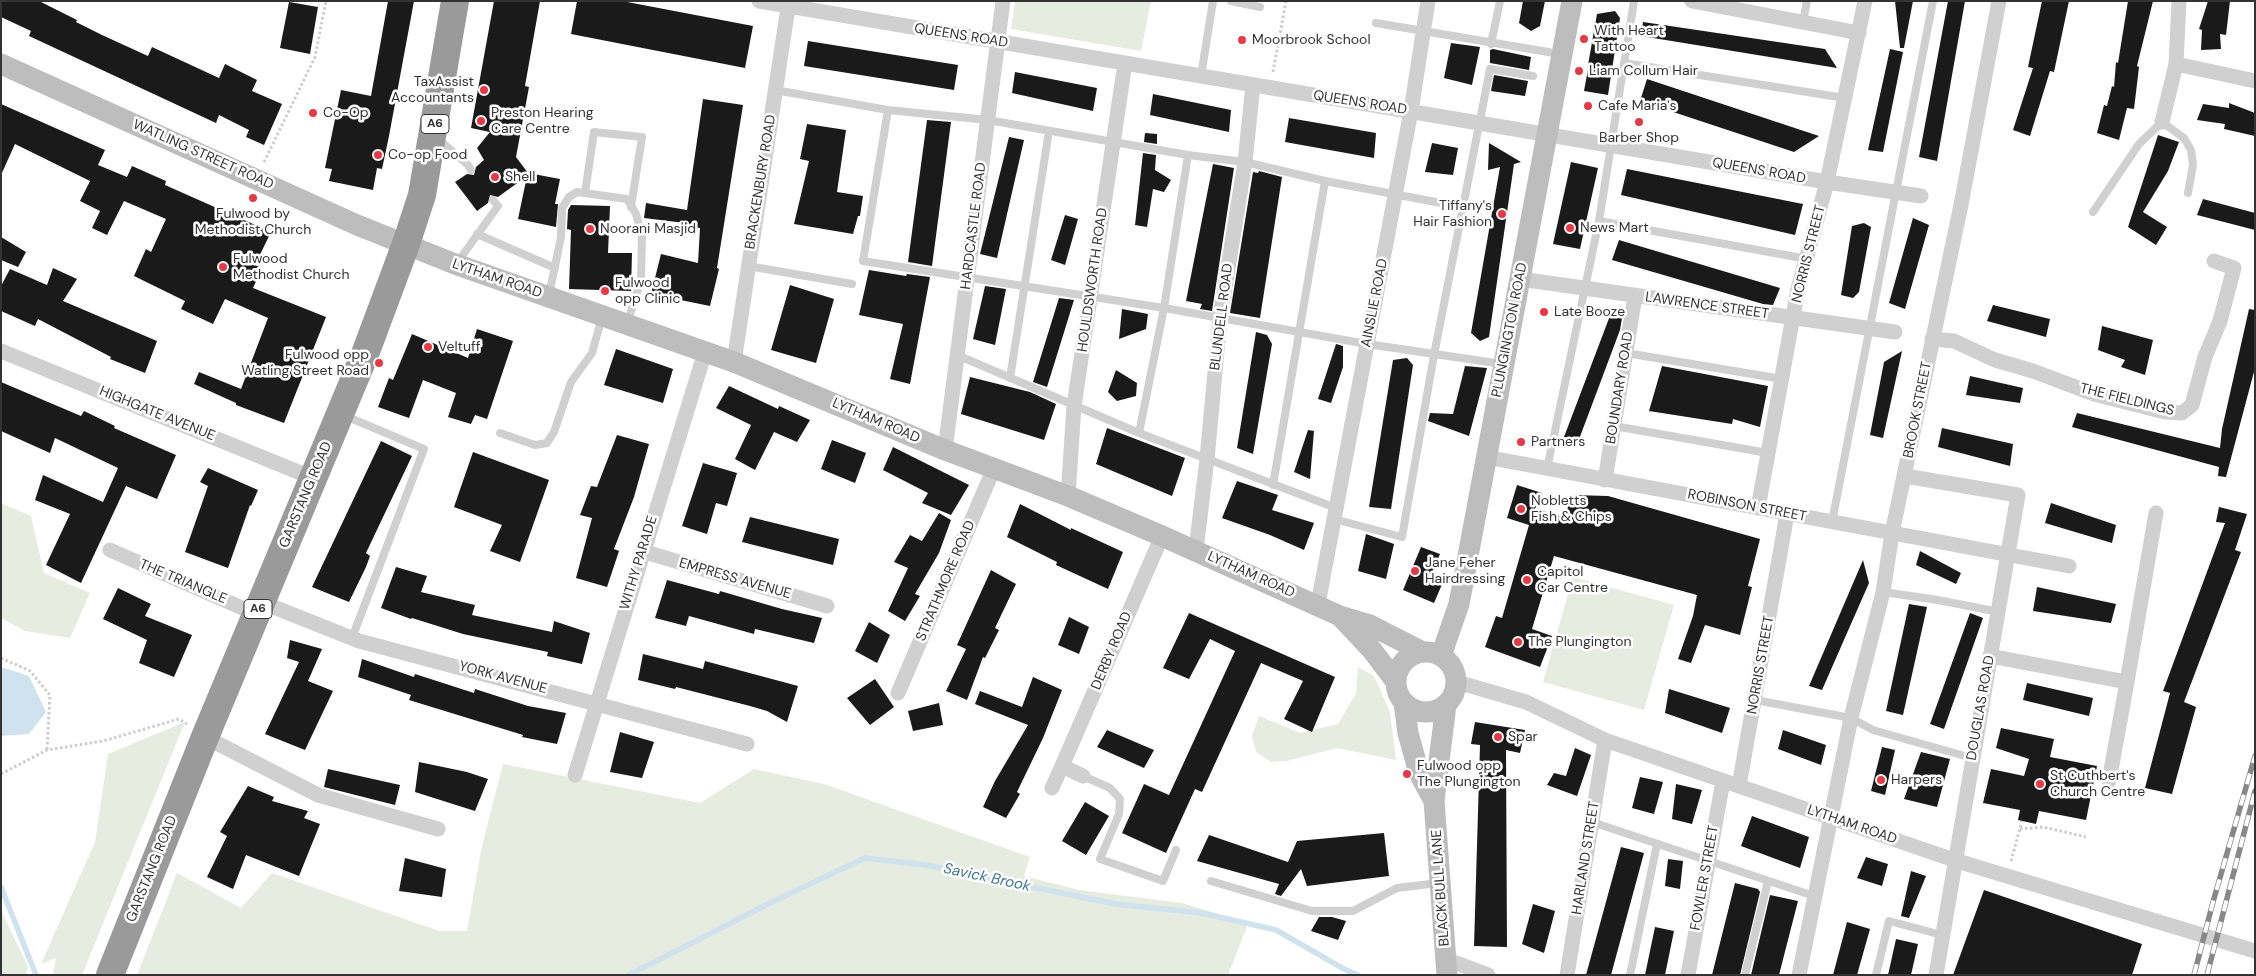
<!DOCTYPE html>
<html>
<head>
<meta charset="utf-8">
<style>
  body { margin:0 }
  #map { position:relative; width:2256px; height:976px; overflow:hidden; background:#fff; font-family:"DM Sans",sans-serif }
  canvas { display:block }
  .frame { position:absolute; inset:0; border:2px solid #333; pointer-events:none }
</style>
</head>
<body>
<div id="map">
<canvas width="2256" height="976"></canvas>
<div class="frame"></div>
</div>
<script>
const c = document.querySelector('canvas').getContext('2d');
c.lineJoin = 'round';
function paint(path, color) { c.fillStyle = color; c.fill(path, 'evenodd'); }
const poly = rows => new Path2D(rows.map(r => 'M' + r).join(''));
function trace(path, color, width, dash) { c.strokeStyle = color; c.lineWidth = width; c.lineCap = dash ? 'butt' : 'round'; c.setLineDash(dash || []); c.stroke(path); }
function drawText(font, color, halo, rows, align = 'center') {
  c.font = font + ' "DM Sans",sans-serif'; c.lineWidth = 5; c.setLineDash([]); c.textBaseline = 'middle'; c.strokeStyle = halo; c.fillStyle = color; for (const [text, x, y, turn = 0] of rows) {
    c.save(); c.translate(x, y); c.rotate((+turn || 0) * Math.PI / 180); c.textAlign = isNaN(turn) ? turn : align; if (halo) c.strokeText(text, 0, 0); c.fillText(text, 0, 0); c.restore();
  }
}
const green = poly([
  [1015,1,1151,1,1141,51,1011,29],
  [1,503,31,516,44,573,90,593,70,638,25,631,1,618],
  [1573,577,1674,605,1644,710,1543,682],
  [1358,667,1374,676,1390,712,1396,760,1337,748,1287,761,1271,762,1256,752,1252,736,1259,716,1300,733,1338,724,1356,693],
  [185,722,82,975,53,975,56,958,41,964,95,842,108,754],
  [503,764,700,803,754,769,824,784,1030,857,1024,876,1079,890,1182,903,1247,923,1246,929,1228,975,137,975,177,873,241,908,272,873,439,931,467,931,482,846],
  [1,910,28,967,26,975,1,975]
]);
const water = poly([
  [1,667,29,676,46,712,29,734,1,736]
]);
const stream = poly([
  [1,887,36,975],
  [629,975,770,903,865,858,926,865,1115,904,1202,913,1276,930,1344,969,1358,975]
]);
const building = poly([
  [1,1,39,1,77,20,76,22,102,35,148,56,152,47,219,78,225,64,257,80,252,91,282,104,264,145,246,137,249,130,219,115,216,123,29,36,31,31,1,17],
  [388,1,414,1,389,136,382,169,377,168,373,190,329,181,332,169,325,168,341,90,371,96],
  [494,1,540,1,525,86,529,87,516,157,528,173,560,179,555,204,558,204,556,227,518,219,527,176,498,197,490,195,488,203,477,211,455,182,467,174,474,175,476,167,484,160,477,148,490,132,471,128],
  [577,1,622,1,753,26,745,68,571,34],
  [1523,1,1545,1,1540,26,1531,31,1519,23],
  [1895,1,1913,1,1904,48,1900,48],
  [1948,1,1965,1,1937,161,1919,157],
  [2042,1,2069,1,2054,72,2050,71,2030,136,2013,130,2033,68,2028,67],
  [2128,1,2153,1,2137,66,2139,67,2134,109,2127,108,2119,140,2097,133,2104,105,2107,106,2112,86,2114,87,2116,62,2118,63],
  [2208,1,2230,1,2226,35,2220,34,2221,49,2201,50,2202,30,2199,29],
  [289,2,318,7,310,54,280,48],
  [1615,11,1620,18,1608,95,1584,91,1588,69,1599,71,1588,65,1597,14],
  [1643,22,1825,49,1837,68,1641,36],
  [808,41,958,65,954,90,804,66],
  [1451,43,1480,47,1472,85,1444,78],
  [1493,49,1531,57,1529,70,1490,63,1490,50],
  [1890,49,1903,52,1883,152,1868,150],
  [1015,72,1097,88,1093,111,1012,93],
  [1494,75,1528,81,1525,96,1491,91],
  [1647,79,1819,136,1794,152,1640,101],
  [1153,94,1231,110,1229,132,1150,115],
  [703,99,743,105,717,268,719,269,710,306,651,294,661,254,698,263,700,228,685,226,685,223,644,218,646,203,687,210],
  [2229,103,2255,113,2255,136,2224,129,2225,124,2197,120,2203,104,2229,108],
  [1,104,105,150,98,165,127,177,132,166,166,181,165,185,271,232,255,265,262,268,253,288,326,317,284,423,236,405,236,403,194,384,199,372,241,389,268,318,225,299,213,324,181,309,185,301,134,276,146,249,151,252,166,219,124,201,107,235,92,228,100,211,80,201,90,181,15,144,1,175],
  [1289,118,1376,133,1374,158,1285,142],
  [927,120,951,122,932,266,908,262],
  [807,124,846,130,837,192,863,196,860,216,858,216,853,234,794,224,809,161,800,159],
  [1145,133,1157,134,1157,144,1144,142],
  [2158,135,2179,142,2168,171,2143,212,2167,227,2156,245,2128,227],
  [1009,137,1024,140,997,258,980,254],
  [1432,143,1458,148,1453,175,1425,172],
  [1489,143,1521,162,1514,164,1489,337,1480,341,1471,333,1500,167,1488,170],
  [1143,153,1156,155,1155,170,1171,180,1164,192,1153,189,1147,227,1135,225],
  [1571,162,1598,168,1580,249,1553,244],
  [1213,164,1234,168,1212,311,1200,309,1202,304,1186,301],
  [1627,169,1803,204,1795,235,1621,195],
  [1259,171,1282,177,1260,318,1230,313,1253,172,1258,173],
  [2203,199,2255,213,2255,230,2197,215],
  [571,205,610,206,608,253,632,253,631,291,569,289,571,230,567,229,568,210],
  [1065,215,1078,219,1065,265,1051,260],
  [1913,218,1929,225,1905,309,1889,303],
  [1864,223,1871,227,1859,292,1853,298,1841,295,1852,226],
  [1,237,26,252,18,267,1,260],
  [1619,240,1780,288,1773,305,1763,304,1612,260],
  [53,268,77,279,63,301,157,341,145,373,110,359,111,357,38,319,35,326,1,311,1,286,10,269,47,285],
  [869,270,906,276,907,274,930,277,910,384,890,379,903,324,859,315],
  [790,285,834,299,816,363,771,350],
  [985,286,1006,289,995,345,973,339],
  [1059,298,1074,300,1047,387,1033,382],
  [1993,305,2050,319,2046,337,1987,321],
  [1122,309,1148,314,1146,329,1119,339],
  [2249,309,2255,310,2255,368,2226,477,2218,476,2219,467,2072,427,2077,413,2220,448,2222,429],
  [1611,313,1622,318,1620,330,1578,442,1564,437],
  [2102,326,2153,340,2145,375,2121,367,2125,360,2098,350],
  [477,329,513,341,487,419,475,415,471,424,448,417,456,393,423,380,409,418,378,407,389,378,393,380,412,334,468,358],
  [1256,332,1267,335,1272,344,1253,454,1237,448],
  [1336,344,1343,346,1343,367,1331,403,1318,399],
  [616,349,673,369,663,403,604,385],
  [1902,351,1883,438,1870,435,1884,362],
  [1407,358,1413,365,1391,509,1369,507,1393,360],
  [1465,366,1487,368,1469,436,1428,421,1430,413,1453,414],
  [1662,366,1768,386,1760,427,1733,419,1732,424,1649,411],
  [1116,370,1137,383,1136,396,1117,401,1108,392],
  [1970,376,2023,388,2020,403,1966,395],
  [970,377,1030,392,1056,404,1044,440,961,414],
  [1,382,81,416,84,411,115,426,114,428,176,455,157,499,126,486,81,583,46,565,70,514,35,500,43,475,103,502,118,468,55,438,50,453,1,431],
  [729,386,778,409,779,406,810,420,797,442,774,432,755,470,735,459,751,425,716,408],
  [1107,428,1185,458,1172,496,1096,464],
  [1942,428,2013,444,2010,466,1938,447],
  [1308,430,1314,431,1310,479,1294,472],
  [617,435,649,444,634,497,614,549,619,551,607,587,576,578,592,518,580,515,591,486,597,487],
  [832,440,866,453,855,483,821,469],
  [381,441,412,456,366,553,370,556,366,567,349,602,312,587],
  [893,447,969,485,951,515,922,503,928,493,883,470],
  [473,452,549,480,520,562,490,551,502,525,454,507],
  [703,463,737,473,727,506,716,503,707,534,682,526],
  [208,468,258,490,251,506,250,505,228,568,185,552,208,486,200,482],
  [1237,481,1278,495,1272,510,1314,523,1304,550,1270,535,1222,518],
  [1517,485,1542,493,1535,509,1564,517,1573,495,1608,496,1760,539,1748,586,1752,587,1740,635,1705,625,1691,663,1678,659,1693,616,1697,595,1554,556,1532,629,1552,636,1540,667,1485,647,1496,616,1502,618,1529,525,1507,518],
  [2051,503,2116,525,2112,543,2045,523],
  [1020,504,1071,530,1071,528,1123,552,1108,589,1056,565,1057,562,1007,537],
  [2219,507,2247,514,2235,550,2241,552,2184,702,2196,707,2172,794,2145,788,2170,693,2163,691,2225,523,2216,522],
  [939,513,951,520,939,553,915,594,920,596,905,621,888,611,908,568,894,562,910,535,922,541],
  [750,517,839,539,833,565,742,542],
  [1366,534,1394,544,1386,579,1358,571],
  [1421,547,1440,554,1431,575,1443,582,1434,603,1403,590],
  [1920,551,1961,573,1956,584,1916,565],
  [1863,560,1869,583,1822,690,1809,686],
  [396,567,427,576,421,592,475,605,472,615,552,632,554,621,590,633,582,664,547,656,548,652,463,634,412,618,411,619,381,608],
  [991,570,1016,584,995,628,999,630,985,658,983,657,967,700,946,691,966,649,957,645],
  [667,580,719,594,720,591,782,609,822,618,814,643,755,629,754,634,689,616,686,626,655,618],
  [2037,587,2116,604,2111,623,2033,611],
  [118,588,151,604,145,616,192,635,174,677,139,663,147,640,103,619],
  [1909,604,1927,607,1903,715,1886,711],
  [1189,613,1335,677,1312,732,1284,719,1303,681,1261,663,1202,792,1195,789,1166,853,1122,833,1144,784,1169,795,1235,651,1210,639,1189,679,1163,668],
  [1970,613,1983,618,1944,729,1930,724],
  [1069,617,1089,627,1079,654,1058,645],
  [869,622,890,635,877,663,855,651],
  [290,640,322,649,308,681,333,691,305,750,265,734,299,662,287,658],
  [643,654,703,669,705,661,798,686,787,722,767,711,750,706,676,687,675,689,638,680],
  [362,659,414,677,415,674,474,693,475,689,528,706,566,713,557,744,522,737,523,735,409,700,411,695,358,677],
  [1033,677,1062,690,1043,738,1017,792,1020,794,1006,818,983,807,995,781,1028,725,975,704,980,691,1022,707],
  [875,679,894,707,870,725,847,698],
  [2027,683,2093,698,2089,716,2023,700],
  [1669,689,1730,708,1722,733,1665,713],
  [939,703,943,725,913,731,908,711],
  [1475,722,1525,730,1520,753,1506,750,1507,947,1474,946,1480,745,1471,744],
  [2001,728,2054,739,2050,757,2097,766,2086,820,2039,811,2036,824,2018,820,2020,810,1983,803,1991,769,2024,776,2029,759,1996,748],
  [1107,730,1154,750,1144,768,1097,747],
  [1783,730,1826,745,1821,765,1778,749],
  [620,732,654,742,642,778,610,772],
  [1882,747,1895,750,1885,795,1871,791],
  [1575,748,1591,755,1577,796,1547,785,1554,773,1566,776],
  [1921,752,1950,759,1937,807,1904,799],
  [419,762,467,772,488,779,475,811,415,792],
  [328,769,400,785,395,805,324,787],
  [1640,777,1663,782,1654,814,1632,808],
  [1676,784,1702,790,1692,824,1672,819],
  [248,786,274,797,272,801,308,811,304,818,320,824,299,876,246,855,233,889,207,877,227,836,220,832],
  [1085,802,1109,816,1086,855,1062,841],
  [1752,816,1809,837,1800,868,1741,846],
  [1384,833,1389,876,1307,886,1301,869,1281,896,1275,894,1279,884,1197,861,1209,835,1288,862,1297,841],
  [1621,847,1644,853,1611,975,1586,975],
  [1866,857,1888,864,1882,886,1857,878],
  [405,858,446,869,442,897,399,891],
  [1668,859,1683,861,1680,889,1665,886],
  [1911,871,1926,876,1909,918,1901,916],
  [1735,883,1758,889,1760,892,1740,975,1712,975],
  [1984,890,2142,944,2132,975,1953,975],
  [1770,895,1798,901,1779,975,1751,975],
  [1533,904,1555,911,1544,953,1522,944],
  [1319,917,1332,917,1346,921,1338,940,1311,931],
  [1847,922,1870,929,1857,975,1833,975],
  [1655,927,1674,931,1665,975,1645,975],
  [1896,939,1918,944,1911,975,1888,975]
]);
const path = poly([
  [1273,72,1286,1],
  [264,162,315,57,326,1],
  [1,658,30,671,50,695,47,750],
  [1,774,47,750,103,741,179,719,187,724],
  [2020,829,2043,827,2086,837],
  [2011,861,2022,821]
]);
const lane = poly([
  [1231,1,1260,7],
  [1803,22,1807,1],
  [1376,23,1560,54],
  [1491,44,1500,1],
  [1624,63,1845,98],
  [1201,76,1213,1],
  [775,90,888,110,988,120,1188,155,1245,162,1325,181,1462,207],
  [888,110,863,261,1164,308,1367,344,1502,364],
  [437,138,468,165,471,170],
  [585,193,594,132,642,137,631,207],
  [2093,212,2139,144,2162,122,2184,138,2191,150,2193,165,2188,193],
  [1599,221,1807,259],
  [477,234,555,268],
  [457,263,498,206,493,200],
  [748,266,852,284],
  [549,295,561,237,562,208,569,197,577,192,627,199,636,214,642,237,641,280,627,324],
  [1626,353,1782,379],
  [957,355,1139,433,1336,508],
  [1010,378,1049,131],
  [343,415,424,449,352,638],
  [1614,426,1768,453],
  [500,433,535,445,547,443,554,432,571,382,592,353,602,317],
  [1139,433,1164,308,1188,155],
  [1547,469,1599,221,1634,1],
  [1273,485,1325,181],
  [1334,519,1402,537,1434,355,1490,69,1533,76],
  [1832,522,1933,1],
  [1883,592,1938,600,1999,612],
  [1755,700,1851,718,1873,730,1972,758],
  [1083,776,1110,788,1120,799,1119,814,1100,859,1163,881,1176,850],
  [1592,822,1814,896],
  [1211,881,1312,911,1353,911,1397,888,1438,883],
  [1630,975,1657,844],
  [1745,975,1768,881],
  [1876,975,1889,921,1942,935]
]);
const street = poly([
  [759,1,1827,182,1921,196],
  [1692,1,1859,33],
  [2176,64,2255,81],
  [2162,122,2176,64,2179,1],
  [1520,279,1895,332],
  [1932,339,1954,341,1995,360,2033,371,2094,394,2165,412,2182,413,2192,405,2205,357,2220,321,2234,268,2214,261],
  [1,351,313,478],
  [734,362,789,1],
  [945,450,1003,1],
  [1486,457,2069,566],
  [1905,476,2018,495,1936,975],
  [1605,480,1635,296],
  [1068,496,1074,406,1125,63],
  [1758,508,1798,289,1827,182,1865,1],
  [110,550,256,614],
  [1196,550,1207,459,1220,318,1245,162,1253,85],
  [642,551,827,606],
  [261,602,359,641,747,744],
  [1318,604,1411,111,1428,1],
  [1990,656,2127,682,2156,513],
  [1456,686,1464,684,1526,702,1605,740,1954,860,2255,951],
  [898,693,994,468],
  [205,737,318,795,438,829],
  [1062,766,1162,536],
  [575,775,705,352],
  [2109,781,2127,682],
  [1739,786,1787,514],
  [1052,788,1062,766,1083,776],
  [1446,959,1488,975],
  [1567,975,1605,740],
  [1688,975,1723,781],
  [1799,975,1851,718,1883,592,1892,533,1961,205,1999,1]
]);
const secondary = poly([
  [1,64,357,225,455,264,734,362,945,450,1068,496,1162,536,1340,616,1370,625,1423,652],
  [1341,617,1372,650,1396,682],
  '1396 682a30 30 0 1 1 60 0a30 30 0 1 1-60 0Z',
  [1441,656,1459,604,1572,1],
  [1404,703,1408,733,1419,773,1434,801],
  [1446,705,1434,801,1447,975]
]);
const highway = poly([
  [110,975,205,737,365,354,406,244,422,195,455,1]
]);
const rail = poly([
  [2194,975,2213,902,2255,756],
  [2207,975,2255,791]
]);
const markers = [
  [1584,39,5,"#e63946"],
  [1242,40,5,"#e63946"],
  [1579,71,5,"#e63946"],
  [484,90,5,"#e63946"],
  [1588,106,5,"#e63946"],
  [313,113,5,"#e63946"],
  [481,121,5,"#e63946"],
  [1639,122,5,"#e63946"],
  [378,155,5,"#e63946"],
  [495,177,5,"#e63946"],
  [253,198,5,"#e63946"],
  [1502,214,5,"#e63946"],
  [1570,228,5,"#e63946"],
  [590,229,5,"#e63946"],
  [223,267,5,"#e63946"],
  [605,291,5,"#e63946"],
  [1544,312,5,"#e63946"],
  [428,347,5,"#e63946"],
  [379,363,5,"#e63946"],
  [1521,442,5,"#e63946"],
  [1521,509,5,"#e63946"],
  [1415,571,5,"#e63946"],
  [1527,580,5,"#e63946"],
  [1518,642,5,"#e63946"],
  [1498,737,5,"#e63946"],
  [1407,774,5,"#e63946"],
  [1881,780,5,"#e63946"],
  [2040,784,5,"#e63946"]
];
const shields = [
  [435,124,28],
  [258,609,28]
];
const shieldNames = [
  ["A6",435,124],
  ["A6",258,609]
];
const poiNames = [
  ["With Heart",1594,31],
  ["Tattoo",1594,47],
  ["Moorbrook School",1252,40],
  ["Liam Collum Hair",1589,71],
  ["TaxAssist",474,82,"right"],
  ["Accountants",474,98,"right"],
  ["Cafe Maria's",1598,106],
  ["Co-Op",323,113],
  ["Preston Hearing",491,113],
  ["Care Centre",491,129],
  ["Barber Shop",1639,138,"center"],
  ["Co-op Food",388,155],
  ["Shell",505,177],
  ["Tiffany's",1492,206,"right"],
  ["Hair Fashion",1492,222,"right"],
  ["Fulwood by",253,214,"center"],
  ["Methodist Church",253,230,"center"],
  ["News Mart",1580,228],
  ["Noorani Masjid",600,229],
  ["Fulwood",233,259],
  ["Methodist Church",233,275],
  ["Fulwood",615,283],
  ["opp Clinic",615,299],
  ["Late Booze",1554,312],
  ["Veltuff",438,347],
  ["Fulwood opp",369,355,"right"],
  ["Watling Street Road",369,371,"right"],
  ["Partners",1531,442],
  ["Nobletts",1531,501],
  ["Fish & Chips",1531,517],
  ["Jane Feher",1425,563],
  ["Hairdressing",1425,579],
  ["Capitol",1537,572],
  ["Car Centre",1537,588],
  ["The Plungington",1528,642],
  ["Spar",1508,737],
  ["Fulwood opp",1417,766],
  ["The Plungington",1417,782],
  ["St Cuthbert's",2050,776],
  ["Church Centre",2050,792],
  ["Harpers",1891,780]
];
const streetNames = [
  ["QUEENS ROAD",961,36,9],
  ["QUEENS ROAD",1360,103,9],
  ["WATLING STREET ROAD",203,155,24],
  ["QUEENS ROAD",1759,171,10],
  ["BRACKENBURY ROAD",761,182,-81],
  ["HARDCASTLE ROAD",974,226,-83],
  ["NORRIS STREET",1809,254,-76],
  ["LYTHAM ROAD",497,279,19],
  ["HOULDSWORTH ROAD",1093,280,-82],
  ["AINSLIE ROAD",1375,303,-79],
  ["LAWRENCE STREET",1707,306,8],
  ["BLUNDELL ROAD",1222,317,-83],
  ["PLUNGINGTON ROAD",1510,330,-79],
  ["BOUNDARY ROAD",1620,388,-81],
  ["THE FIELDINGS",2127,400,14],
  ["BROOK STREET",1918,410,-79],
  ["HIGHGATE AVENUE",157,414,22],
  ["LYTHAM ROAD",876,421,23],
  ["GARSTANG ROAD",306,495,-67],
  ["ROBINSON STREET",1747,506,11],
  ["WITHY PARADE",639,563,-73],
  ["LYTHAM ROAD",1251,575,24],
  ["EMPRESS AVENUE",735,579,16],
  ["STRATHMORE ROAD",946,581,-67],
  ["THE TRIANGLE",183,582,23],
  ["DERBY ROAD",1112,651,-67],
  ["NORRIS STREET",1761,665,-80],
  ["YORK AVENUE",503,678,15],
  ["DOUGLAS ROAD",1981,708,-80],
  ["LYTHAM ROAD",1852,825,19],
  ["HARLAND STREET",1586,858,-81],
  ["GARSTANG ROAD",152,869,-68],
  ["FOWLER STREET",1705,878,-80],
  ["BLACK BULL LANE",1441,888,-94]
];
const waterNames = [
  ["Savick Brook",987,878,12]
];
paint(green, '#e6ecdf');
paint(water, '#cfe2ee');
trace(stream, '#cfe2ee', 5.5);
paint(building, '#1a1a1a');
trace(path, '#cdcdcd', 3, [2.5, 2.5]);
trace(lane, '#d0d0d0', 8);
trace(street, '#d0d0d0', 15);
trace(secondary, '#bdbdbd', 21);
trace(highway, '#9a9a9a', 28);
trace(rail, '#888', 5.5);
trace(rail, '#fff', 4, [11]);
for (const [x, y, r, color] of markers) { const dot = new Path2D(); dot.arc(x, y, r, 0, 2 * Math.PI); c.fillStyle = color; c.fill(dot); trace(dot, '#fff', 2); }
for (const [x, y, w] of shields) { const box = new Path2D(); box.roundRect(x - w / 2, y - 9.5, w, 19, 4); c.fillStyle = '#fff'; c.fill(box); trace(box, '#333', 1); }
drawText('bold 12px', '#333', null, shieldNames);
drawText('14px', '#333', '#fff', poiNames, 'left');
drawText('14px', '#333', '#fff', streetNames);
drawText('italic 15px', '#3f7597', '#fff', waterNames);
</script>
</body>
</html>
